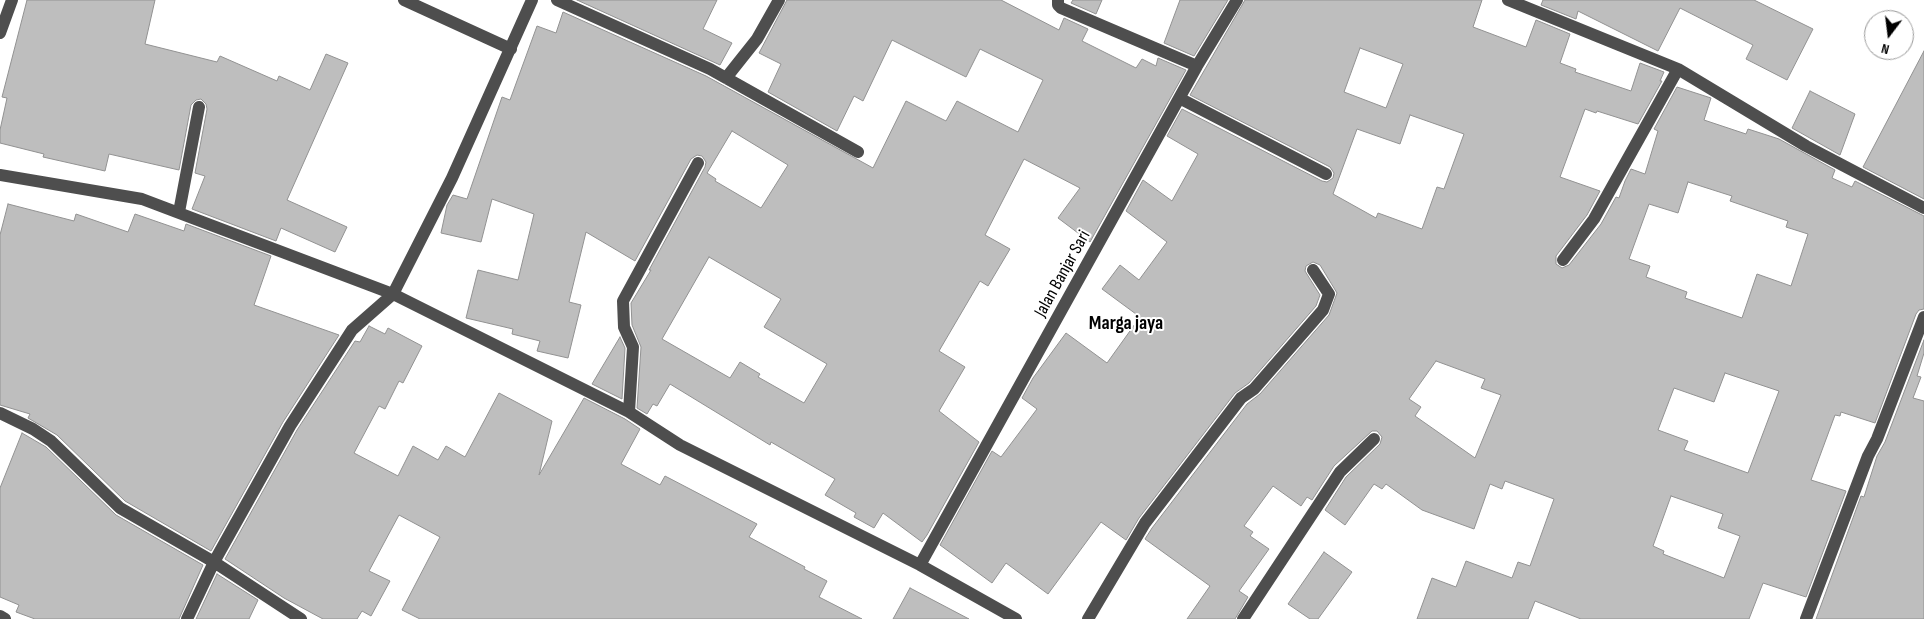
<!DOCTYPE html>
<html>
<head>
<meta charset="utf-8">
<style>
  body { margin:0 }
  #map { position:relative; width:1924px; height:619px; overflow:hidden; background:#fff; font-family:"Sofia Sans Condensed",sans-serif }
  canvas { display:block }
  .north { position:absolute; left:1864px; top:10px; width:50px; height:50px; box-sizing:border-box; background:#fff; border:1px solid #999; border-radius:50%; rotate:195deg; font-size:14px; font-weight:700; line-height:20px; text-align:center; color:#000 }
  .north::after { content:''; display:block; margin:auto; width:18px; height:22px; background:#000; clip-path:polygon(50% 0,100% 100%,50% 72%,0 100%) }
</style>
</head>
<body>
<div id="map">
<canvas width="1924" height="619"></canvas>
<div class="north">N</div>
</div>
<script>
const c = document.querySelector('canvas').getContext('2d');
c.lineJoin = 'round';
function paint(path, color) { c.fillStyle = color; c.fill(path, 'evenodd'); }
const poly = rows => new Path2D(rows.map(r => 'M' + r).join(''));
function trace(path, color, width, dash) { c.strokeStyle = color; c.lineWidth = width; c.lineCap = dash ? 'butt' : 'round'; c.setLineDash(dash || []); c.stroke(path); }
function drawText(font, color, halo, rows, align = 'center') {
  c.font = font + ' "Sofia Sans Condensed",sans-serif'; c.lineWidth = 4; c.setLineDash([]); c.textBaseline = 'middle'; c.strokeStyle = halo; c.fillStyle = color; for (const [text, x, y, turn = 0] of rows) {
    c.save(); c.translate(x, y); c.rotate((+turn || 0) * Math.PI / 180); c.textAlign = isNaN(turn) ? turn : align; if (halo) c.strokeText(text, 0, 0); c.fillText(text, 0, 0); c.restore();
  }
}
const building = poly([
  [27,0,155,0,145,44,217,62,220,56,277,81,279,76,310,90,326,54,348,63,287,200,347,227,335,252,281,228,276,241,192,209,205,176,195,173,207,109,206,104,201,99,196,100,191,105,179,170,109,154,105,171,43,157,44,154,0,143,0,130,7,98,2,97,27,0],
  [577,0,717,0,703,29,732,43,720,65,577,0],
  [787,0,1001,0,1059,30,1064,18,1088,29,1082,41,1136,68,1142,59,1156,66,1158,58,1186,70,1090,242,1058,218,1080,188,1024,159,985,235,1010,249,988,286,980,281,939,351,965,367,939,411,979,442,927,535,922,542,883,513,874,528,854,517,856,513,825,495,835,479,771,442,770,445,670,384,657,406,653,404,647,414,637,408,641,347,632,325,631,303,651,270,649,270,705,167,706,162,702,156,697,155,691,159,635,261,586,232,569,302,581,305,568,358,537,351,540,341,512,334,513,329,466,318,478,270,518,280,534,214,492,199,481,242,441,233,447,205,453,195,467,199,502,97,510,100,537,26,556,33,563,12,706,76,873,168,906,101,946,121,957,101,1018,132,1043,80,980,49,966,77,892,40,863,101,854,96,837,131,768,92,781,64,759,53,787,0],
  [732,131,788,165,761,208,715,181,716,179,707,173,732,131],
  [709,257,781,299,764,327,827,364,804,403,758,377,760,374,740,362,730,378,662,339,709,257],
  [1073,0,1102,0,1096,14,1071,3,1073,0],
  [1180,0,1228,0,1194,56,1164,43,1180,0],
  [1245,0,1482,0,1473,27,1526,47,1536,20,1570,34,1560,63,1576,69,1575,72,1631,91,1640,63,1664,72,1660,81,1662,81,1638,124,1597,111,1596,113,1585,109,1560,177,1600,191,1587,215,1556,256,1556,264,1562,268,1569,265,1601,224,1616,197,1619,198,1625,181,1631,169,1645,174,1658,131,1654,129,1677,87,1711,98,1704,120,1746,134,1748,129,1779,139,1835,170,1832,178,1852,187,1855,181,1924,216,1924,309,1919,310,1916,314,1875,423,1841,412,1840,416,1835,415,1811,480,1846,491,1806,597,1763,583,1749,619,1581,619,1535,601,1528,619,1417,619,1432,578,1456,587,1466,561,1512,578,1518,562,1530,566,1554,499,1505,481,1502,489,1490,484,1474,529,1422,510,1386,484,1382,489,1374,484,1345,525,1325,510,1346,477,1380,444,1382,437,1377,431,1372,431,1334,466,1312,500,1307,497,1301,506,1273,486,1244,526,1253,532,1250,536,1269,549,1239,591,1248,597,1235,619,1187,619,1210,586,1145,539,1152,528,1247,404,1260,394,1329,315,1337,293,1320,265,1313,262,1306,266,1305,271,1320,295,1316,306,1249,383,1235,393,1139,518,1126,540,1101,522,1048,594,1006,563,992,583,940,545,992,451,1001,457,1037,409,1022,398,1033,378,1066,333,1107,363,1140,317,1102,289,1120,265,1139,280,1167,242,1126,211,1143,180,1172,201,1198,154,1167,136,1182,109,1322,181,1327,182,1333,178,1334,173,1330,167,1190,95,1245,0],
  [1360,48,1403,64,1386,108,1344,92,1360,48],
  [1410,115,1464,134,1444,189,1437,187,1422,229,1378,213,1376,218,1333,194,1357,129,1400,144,1410,115],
  [1688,182,1732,196,1730,201,1788,221,1786,227,1808,234,1791,286,1757,274,1742,318,1685,298,1687,292,1646,277,1650,266,1629,259,1649,204,1678,213,1688,182],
  [1436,361,1485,379,1481,388,1501,395,1475,458,1415,416,1421,407,1409,399,1436,361],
  [1725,373,1779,391,1748,473,1684,450,1688,441,1658,430,1674,388,1714,402,1725,373],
  [1671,496,1723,514,1718,528,1740,536,1724,578,1663,554,1664,551,1653,546,1671,496],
  [1543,0,1754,0,1813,29,1787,80,1746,59,1753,45,1680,8,1658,51,1578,11,1576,19,1541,5,1543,0],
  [1924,51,1924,199,1863,167,1924,51],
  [1810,91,1855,114,1840,155,1792,128,1810,91],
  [8,204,74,221,76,214,128,232,135,214,184,231,186,224,271,256,254,305,339,335,283,422,211,551,125,501,57,435,28,418,30,414,0,405,0,235,8,204],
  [369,326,385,334,388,328,422,346,403,383,399,381,385,409,379,406,354,453,398,476,413,446,438,460,446,446,465,457,499,393,552,421,539,475,584,398,625,419,640,429,621,464,660,485,665,476,757,524,749,537,805,567,804,569,827,581,819,597,862,619,420,619,402,610,440,537,399,515,369,571,390,581,371,616,362,611,357,619,323,619,284,598,225,559,297,430,355,341,360,342,369,326],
  [620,337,625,348,622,399,592,384,620,337],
  [1924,340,1924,353,1917,376,1921,377,1913,398,1924,401,1924,619,1816,619,1861,496,1864,497,1877,456,1885,442,1924,340],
  [22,433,46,447,116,515,203,565,179,619,35,619,16,612,19,605,0,597,0,488,22,433],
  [1324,552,1352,572,1318,619,1310,619,1288,604,1324,552],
  [217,574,258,600,249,619,196,619,217,574],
  [910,588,969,619,893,619,910,588]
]);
const minor = poly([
  [404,0,511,49],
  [557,0,710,69,858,152],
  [1058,0,1058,5,1061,8,1197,66],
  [1508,0,1678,69,1806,146,1924,208],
  [0,33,12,0],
  [726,78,757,39,779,0],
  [1181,99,1326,174],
  [0,175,142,199,393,294,629,412,680,445,920,565,1016,619],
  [179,212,199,107],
  [1563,260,1594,219,1678,69],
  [629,412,633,347,624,327,623,301,698,163],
  [0,413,33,429,51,441,120,508,214,562,301,619],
  [920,565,1197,66,1237,0],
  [0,616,5,619],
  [187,619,214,562,290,426,352,330,393,294,452,178,532,0],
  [1088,619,1145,523,1241,398,1254,389,1323,310,1329,294,1313,270],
  [1243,619,1340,472,1374,439],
  [1806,619,1868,456,1877,439,1924,317]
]);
const streetNames = [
  ["Jalan Banjar Sari",1063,274,-61]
];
const quarterNames = [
  ["Marga jaya",1126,324]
];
paint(building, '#bebebe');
trace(building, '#929292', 1);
trace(minor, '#4e4e4e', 12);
drawText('18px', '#000', '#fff', streetNames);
drawText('bold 20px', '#000', '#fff', quarterNames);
</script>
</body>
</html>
